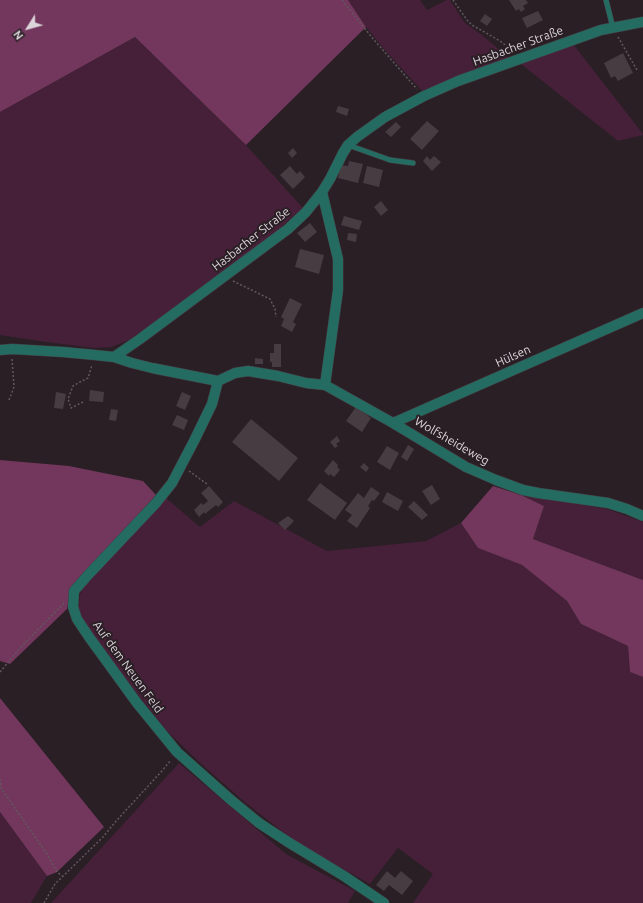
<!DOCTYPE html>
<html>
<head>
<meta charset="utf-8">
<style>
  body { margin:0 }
  #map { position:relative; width:643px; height:903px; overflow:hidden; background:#291f25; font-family:Ubuntu,sans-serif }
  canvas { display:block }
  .north { position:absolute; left:8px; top:8px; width:40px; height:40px; -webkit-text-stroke:3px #291f25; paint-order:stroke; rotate:233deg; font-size:11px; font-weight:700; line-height:16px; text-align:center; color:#dcd5d9 }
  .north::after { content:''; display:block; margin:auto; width:14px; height:18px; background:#dcd5d9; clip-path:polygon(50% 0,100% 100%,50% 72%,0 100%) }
</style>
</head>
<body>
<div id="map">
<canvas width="643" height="903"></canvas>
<div class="north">N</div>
</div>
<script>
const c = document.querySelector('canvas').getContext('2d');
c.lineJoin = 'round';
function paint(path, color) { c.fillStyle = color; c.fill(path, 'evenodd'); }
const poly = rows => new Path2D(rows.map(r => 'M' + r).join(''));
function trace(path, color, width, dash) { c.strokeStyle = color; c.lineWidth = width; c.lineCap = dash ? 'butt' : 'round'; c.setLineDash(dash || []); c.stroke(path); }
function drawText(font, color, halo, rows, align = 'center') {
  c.font = font + ' Ubuntu,sans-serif'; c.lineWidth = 4; c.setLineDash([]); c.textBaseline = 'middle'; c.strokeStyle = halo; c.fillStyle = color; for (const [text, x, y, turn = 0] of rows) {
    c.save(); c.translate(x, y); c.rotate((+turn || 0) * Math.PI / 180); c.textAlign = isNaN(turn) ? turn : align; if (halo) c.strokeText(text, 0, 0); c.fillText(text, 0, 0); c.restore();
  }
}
const green = poly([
  [348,0,420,0,427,10,447,0,450,0,465,23,482,35,509,58,422,91,382,47,366,27],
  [135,37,246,145,303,208,273,234,217,275,131,339,112,347,94,348,46,342,0,335,0,112],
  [573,44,643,134,643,135,618,141,521,64],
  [521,495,607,509,643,522,643,580,533,539,544,506],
  [166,498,200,527,234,501,327,551,426,541,461,523,478,548,522,565,567,601,581,624,628,646,630,672,643,677,643,903,413,903,433,874,398,848,370,884,297,843,247,804,199,762,166,730,94,640,83,622,78,610,80,594,90,577],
  [179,763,286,854,355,891,348,903,51,903],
  [0,812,47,876,31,903,0,903]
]);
const forest = poly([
  [0,0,348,0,366,27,246,145,135,37,0,112],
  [0,460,69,466,143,481,156,495,77,583,70,594,67,609,10,664,0,661],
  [493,486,521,495,544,506,533,539,643,580,643,677,630,672,628,646,581,624,567,601,522,565,478,548,461,523],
  [0,698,104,827,57,872,47,876,0,812]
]);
const building = poly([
  [509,0,526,0,528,3,523,6,525,9,521,12,519,9,516,11],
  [538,11,543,20,527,28,522,18],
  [485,14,492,19,487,26,480,21],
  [623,53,633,73,618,81,615,76,611,78,604,63],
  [338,106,349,109,347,116,336,112],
  [427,121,439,131,422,150,410,139],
  [396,122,401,127,391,137,385,132],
  [293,148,297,153,292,158,288,153],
  [427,156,430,160,434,156,441,162,432,171,423,161],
  [349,161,363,164,358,183,338,178,341,165,348,166],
  [290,166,297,174,300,171,305,177,293,189,280,175],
  [367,166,383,170,379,187,363,183],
  [381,201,388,210,381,216,374,207],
  [344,216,362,221,359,230,341,225],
  [310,223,317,232,305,242,297,233],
  [348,233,357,234,356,242,347,240],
  [300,249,324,255,319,274,295,267],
  [290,298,302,304,293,322,296,324,292,332,281,326,284,319,281,317],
  [274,344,281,344,281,367,272,367,272,362,270,362,270,353,274,353],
  [255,358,263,359,263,364,255,364],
  [90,390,104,392,103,402,89,401],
  [56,392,66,394,63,409,54,408],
  [182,392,191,396,185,410,176,406],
  [356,407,371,418,362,432,346,421],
  [111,409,118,410,116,421,109,420],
  [177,415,188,420,184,430,172,425],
  [251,419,298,458,279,481,232,442],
  [337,436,340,441,336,444,338,446,335,448,330,442],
  [408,445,414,449,407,461,401,457],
  [387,446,399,453,390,470,377,462],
  [333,460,338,465,337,467,340,470,334,477,330,474,329,476,324,471],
  [364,463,369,468,366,472,360,467],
  [320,483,347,503,335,520,307,500],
  [432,485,440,499,431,505,422,491],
  [209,486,223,502,218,507,216,505,205,514,204,512,199,517,194,510,201,503,203,505,208,501,201,493],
  [371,487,380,493,374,501,372,500,368,506,370,508,357,528,347,521,352,515,345,510,358,493,364,498],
  [387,492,403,501,398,511,382,502],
  [414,501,428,515,422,520,408,507],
  [288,516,294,521,285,530,278,523],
  [387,871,395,878,401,871,413,881,402,895,389,885,384,891,376,885]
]);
const path = poly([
  [342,0,374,40,417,89],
  [453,0,467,20,472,25,500,41,508,47,511,53],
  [618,37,637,70],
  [233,281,270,299,275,309,276,317],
  [9,400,14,387,12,359],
  [83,402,71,408,68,399,73,386,80,382,88,378,92,365],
  [189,471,207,484],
  [0,672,21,647,64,603],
  [0,779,1,788,47,854,57,872,62,876],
  [44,903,55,884,103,837,117,820,161,772,171,760]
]);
const lane = poly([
  [606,0,613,28],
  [348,145,390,160,413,163]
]);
const street = poly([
  [322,192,338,259,338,290,325,385],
  [0,350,12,349,63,352,95,355,114,357,132,363,152,368,218,381,235,373,248,371,278,376,306,383,325,385,393,423,466,467,496,480,523,490,538,493,608,503,627,509,643,516],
  [114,357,140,339,288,229,306,212,322,192,330,179,343,153,348,145,357,137,385,117,424,96,458,81,601,30,643,22],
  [218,381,212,404,194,441,172,483,156,503,88,575,74,591,73,607,77,619,89,637,137,703,177,752,231,800,259,823,288,842,344,876,384,903],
  [393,423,643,313]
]);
const streetNames = [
  ["Hasbacher Straße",518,46,-20],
  ["Hasbacher Straße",251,239,-38],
  ["Hülsen",513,356,-24],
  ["Wolfsheideweg",452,441,30],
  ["Auf dem Neuen Feld",128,667,54]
];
paint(green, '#452038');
paint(forest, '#73375e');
paint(building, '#473c42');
trace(lane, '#463c42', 6);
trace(street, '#463c42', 11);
trace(path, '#61585d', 1.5, [2, 2]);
trace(lane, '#246b61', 5);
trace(street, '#246b61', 10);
drawText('12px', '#dcd5d9', '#291f25', streetNames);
</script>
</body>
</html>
